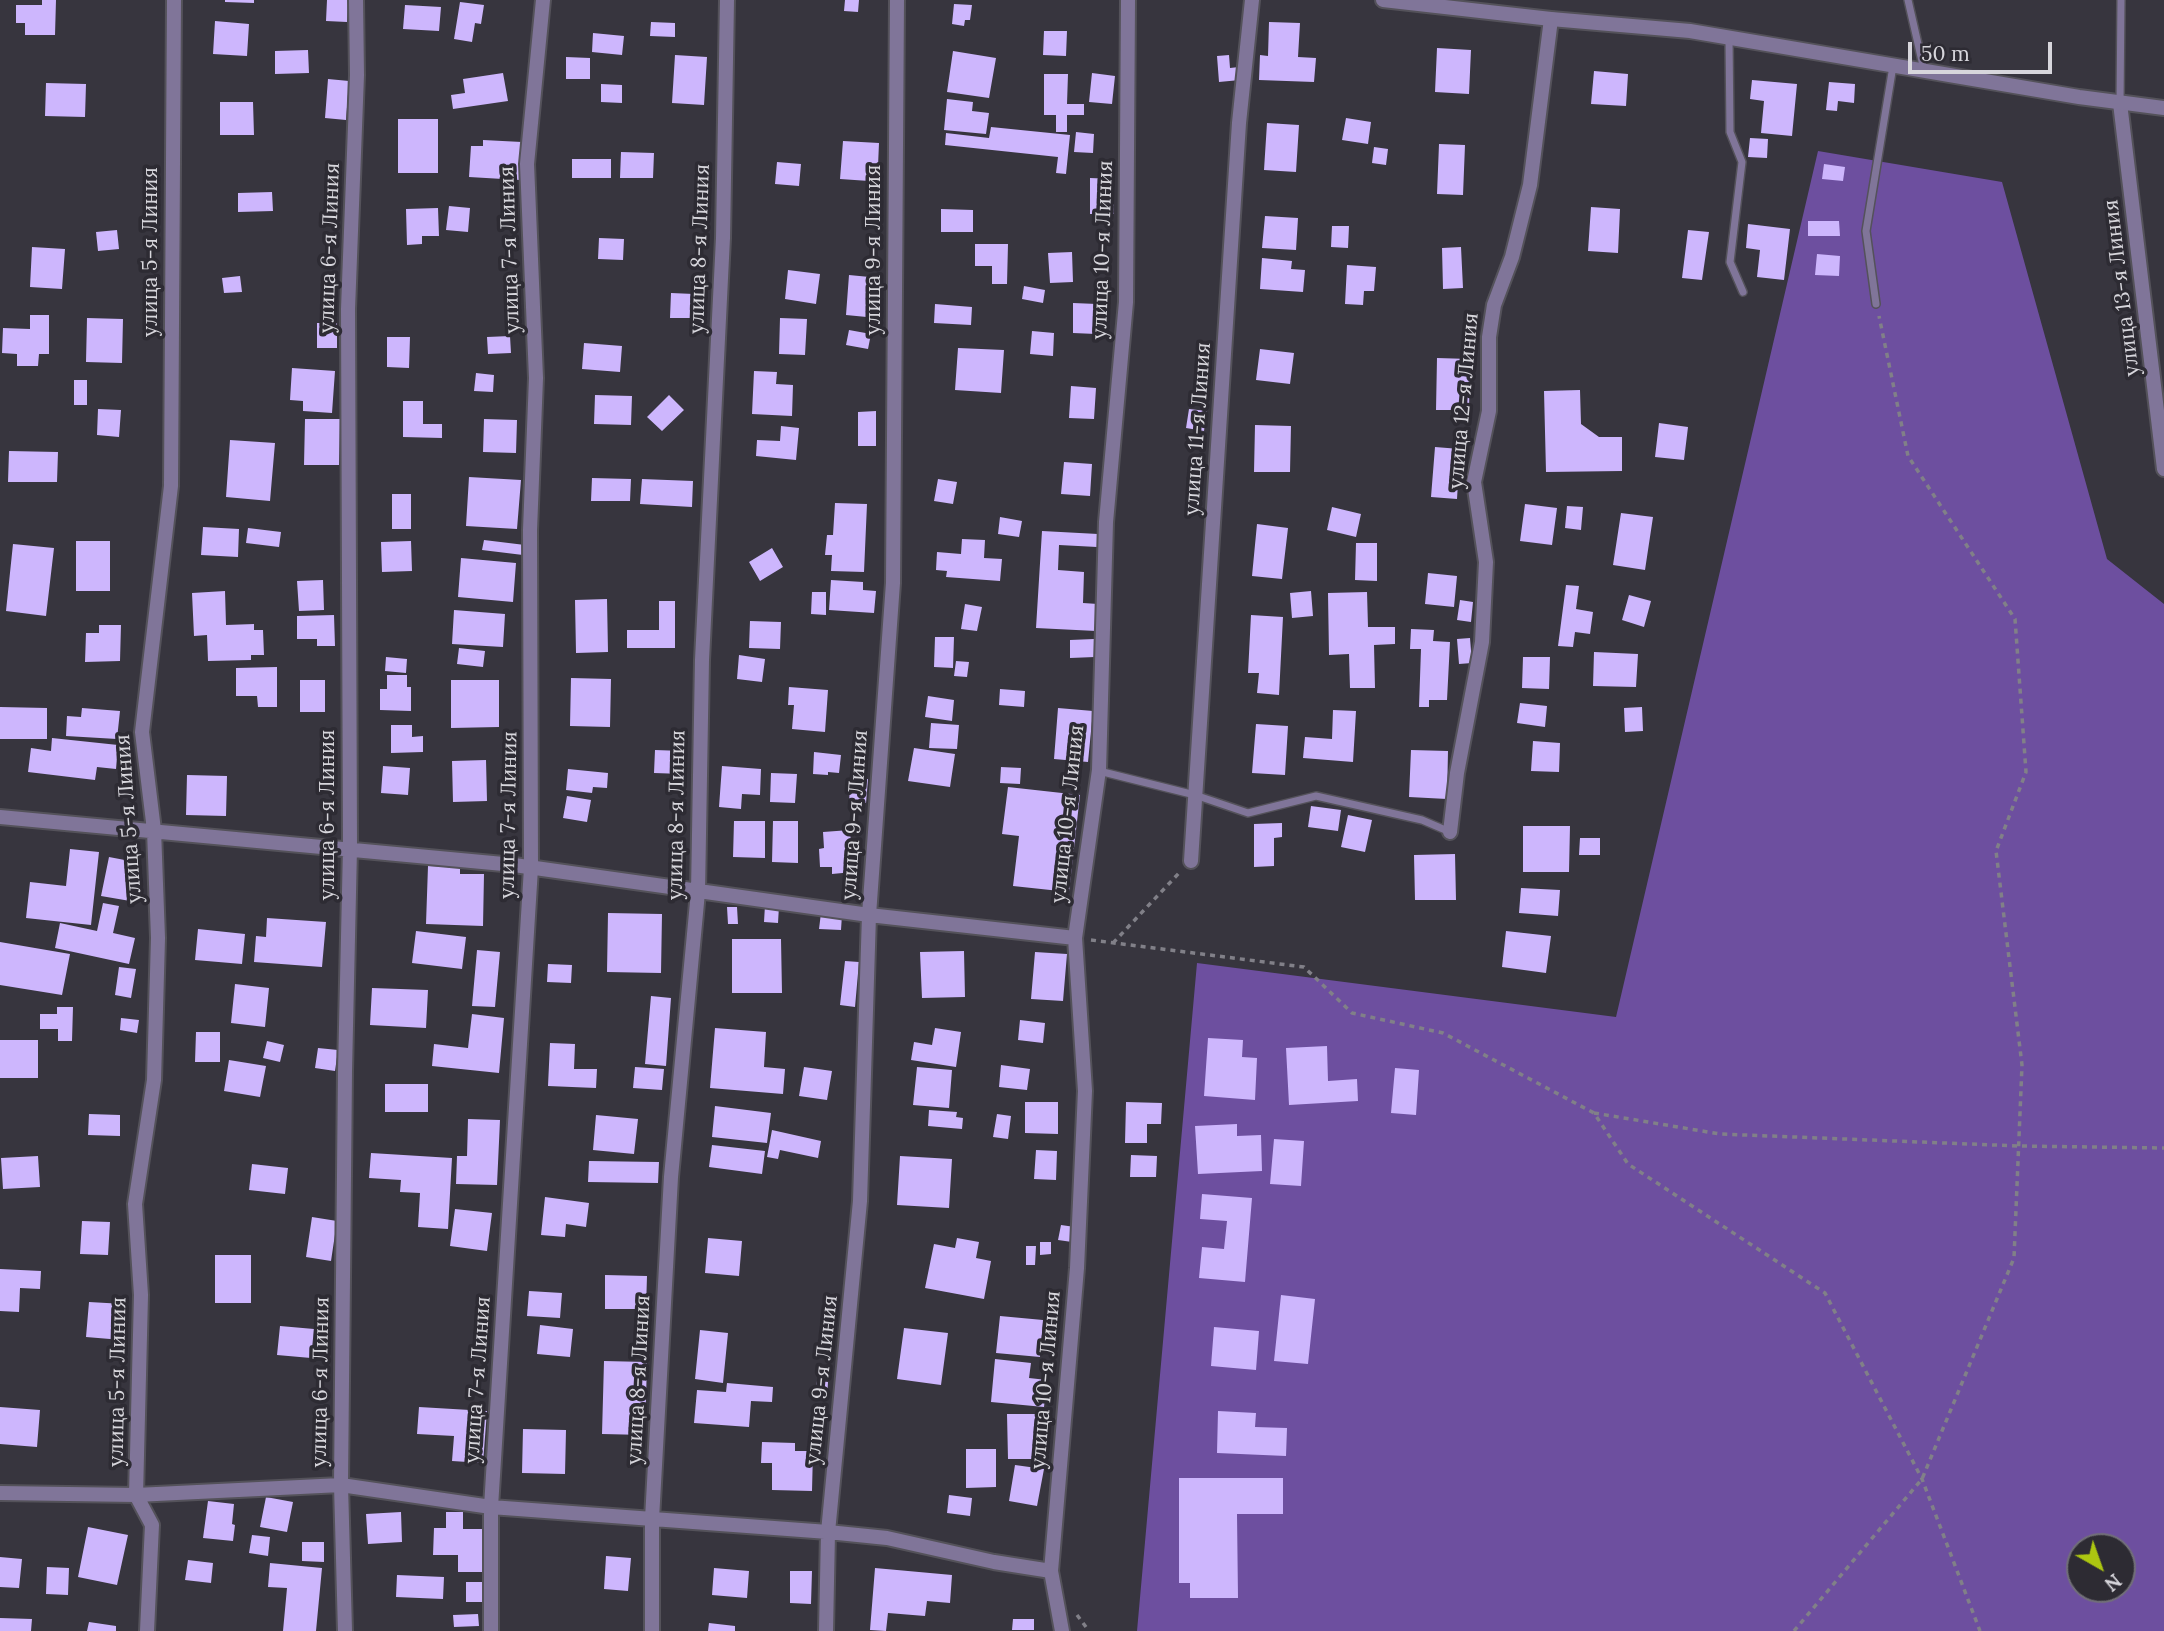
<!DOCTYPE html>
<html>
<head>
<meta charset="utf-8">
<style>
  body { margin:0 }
  #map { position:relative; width:2164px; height:1631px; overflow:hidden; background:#37353e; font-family:Lora,serif }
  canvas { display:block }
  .north { position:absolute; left:2066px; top:1533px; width:70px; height:70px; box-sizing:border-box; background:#2d2b33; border:2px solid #716f77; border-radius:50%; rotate:140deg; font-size:19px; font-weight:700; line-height:28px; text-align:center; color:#d7d6dc }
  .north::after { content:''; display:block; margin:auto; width:24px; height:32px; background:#acc611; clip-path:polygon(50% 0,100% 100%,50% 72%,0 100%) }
  .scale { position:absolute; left:1908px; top:42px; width:144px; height:32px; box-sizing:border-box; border:4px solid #d7d6dc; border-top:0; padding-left:9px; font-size:21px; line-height:24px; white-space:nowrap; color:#d7d6dc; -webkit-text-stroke:5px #2d2b33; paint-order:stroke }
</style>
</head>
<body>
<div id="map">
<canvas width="2164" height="1631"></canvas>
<div class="north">N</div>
<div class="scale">50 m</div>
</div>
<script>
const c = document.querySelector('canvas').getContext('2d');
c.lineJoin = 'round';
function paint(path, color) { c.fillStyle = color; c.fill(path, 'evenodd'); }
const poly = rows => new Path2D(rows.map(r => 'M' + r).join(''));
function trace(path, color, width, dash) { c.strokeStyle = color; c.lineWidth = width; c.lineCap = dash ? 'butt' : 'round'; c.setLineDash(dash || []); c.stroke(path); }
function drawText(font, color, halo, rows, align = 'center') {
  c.font = font + ' Lora,serif'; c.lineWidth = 7; c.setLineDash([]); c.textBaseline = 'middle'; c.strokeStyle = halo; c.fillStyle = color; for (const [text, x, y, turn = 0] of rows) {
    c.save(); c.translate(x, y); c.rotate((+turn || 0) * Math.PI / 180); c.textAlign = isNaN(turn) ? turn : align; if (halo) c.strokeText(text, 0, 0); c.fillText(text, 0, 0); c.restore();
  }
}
const forest = poly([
  [1818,151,2002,182,2107,559,2164,604,2164,1631,1137,1631,1197,963,1616,1017],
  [2080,1547,2122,1547,2122,1589,2080,1589]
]);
const building = poly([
  [42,0,56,0,55,35,25,35,25,23,16,23,16,5,42,5],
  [225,0,254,0,254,3,225,2],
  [327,0,348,0,347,22,326,21],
  [845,0,859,0,858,12,844,11],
  [460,2,484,5,481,24,475,23,472,42,454,39],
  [954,4,972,5,970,20,965,20,964,26,952,24],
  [405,5,441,7,439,31,403,29],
  [215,21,249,24,247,56,213,54],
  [651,22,675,23,675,37,650,36],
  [1269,22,1300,23,1298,57,1316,58,1314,82,1259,80,1260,55,1268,56],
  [1044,31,1067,31,1066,56,1043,55],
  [593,33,624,36,622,55,592,52],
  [1437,48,1471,50,1469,94,1435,92],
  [308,50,309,73,275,74,275,51],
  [953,51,996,58,989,98,947,92],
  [675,55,707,57,704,105,672,103],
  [1229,55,1230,68,1239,67,1240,80,1219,82,1217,56],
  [566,57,590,58,590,79,566,79],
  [1594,71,1628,74,1626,106,1591,104],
  [503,73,508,101,453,109,451,95,465,93,463,79],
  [1092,73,1115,76,1112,104,1089,102],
  [1044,74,1068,74,1067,104,1084,104,1084,115,1067,115,1067,132,1056,132,1056,115,1044,115],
  [328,79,349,81,346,120,325,118],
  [1752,80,1797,84,1792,136,1761,133,1764,101,1750,99],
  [1829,82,1855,84,1854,103,1838,101,1837,111,1826,110],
  [46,83,86,84,85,117,45,116],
  [601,84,622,85,622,103,601,102],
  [947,99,973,102,972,111,989,113,986,134,944,130],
  [220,102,253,102,254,135,220,135],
  [1346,118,1371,122,1368,144,1342,140],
  [398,119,438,119,438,173,398,173],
  [1267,123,1299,125,1296,172,1264,170],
  [991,127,1070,135,1066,174,1056,173,1058,157,945,145,946,133,989,138],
  [1076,132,1094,134,1093,153,1074,152],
  [1750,138,1768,139,1767,158,1748,157],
  [483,140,522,142,520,180,469,177,471,146,483,146],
  [843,141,879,143,878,166,870,166,869,181,840,179],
  [1439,144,1465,145,1463,195,1437,194],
  [1374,147,1388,149,1386,165,1372,163],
  [621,152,654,153,653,178,620,178],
  [572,159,611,159,611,178,572,178],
  [777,162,801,164,799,186,775,184],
  [1824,164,1845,167,1843,181,1822,179],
  [1090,178,1114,179,1114,214,1090,214],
  [272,192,273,211,238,212,238,193],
  [449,206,470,208,468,232,446,230],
  [1591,207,1620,209,1618,253,1588,251],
  [438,208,439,236,422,236,422,244,407,245,406,209],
  [941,209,973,210,973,232,941,232],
  [1265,216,1298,218,1296,250,1262,248],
  [1808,221,1839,221,1840,236,1808,236],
  [1748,224,1790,229,1784,280,1757,277,1760,250,1746,248],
  [1332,226,1349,226,1348,248,1331,247],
  [117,230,119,249,98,251,96,232],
  [1688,230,1709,232,1702,280,1682,278],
  [599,238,624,239,623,260,598,259],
  [975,244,1008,244,1007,284,992,284,992,266,975,266],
  [32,247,65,249,62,289,30,287],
  [1461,247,1463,288,1443,289,1442,248],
  [1072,252,1073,282,1050,283,1048,253],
  [1817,254,1840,256,1839,276,1815,275],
  [1262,258,1292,261,1291,269,1305,270,1303,292,1260,289],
  [1347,265,1376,267,1374,291,1364,291,1363,305,1345,304],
  [788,270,820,274,816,304,785,299],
  [849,275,880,278,877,318,846,315],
  [240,276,242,292,224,293,222,278],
  [1024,286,1045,290,1043,303,1022,299],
  [671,293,694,294,693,318,670,318],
  [1073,303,1097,304,1096,334,1073,333],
  [935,304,972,307,971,325,934,323],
  [30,315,49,315,49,354,39,354,38,366,17,366,17,354,2,353,3,328,30,329],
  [87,318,123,319,122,363,86,362],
  [780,318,807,319,805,355,779,354],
  [317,323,337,323,337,348,317,348],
  [849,330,871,334,868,349,846,345],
  [1032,331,1054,333,1053,356,1030,354],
  [510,336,511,353,488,354,487,337],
  [387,337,410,337,409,368,387,367],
  [584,343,622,346,620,372,582,369],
  [958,348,1004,350,1001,393,955,390],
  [1260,349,1294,353,1290,384,1256,380],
  [1437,358,1470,359,1469,410,1436,410],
  [292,368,335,371,332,413,303,411,303,401,290,400],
  [754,371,777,372,776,384,793,385,792,416,752,414],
  [476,373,494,375,493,392,474,391],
  [74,380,87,380,87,405,74,405],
  [1071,386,1096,388,1094,419,1069,418],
  [1580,390,1581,424,1599,437,1622,437,1622,471,1546,472,1544,391],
  [595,395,632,396,631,425,594,424],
  [669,395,684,410,662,431,647,417],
  [403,401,423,401,423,424,442,424,442,438,403,437],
  [98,409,121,410,119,437,97,435],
  [1189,409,1207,411,1204,431,1186,428],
  [876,411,876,446,858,446,858,412],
  [305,419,340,419,339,465,304,465],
  [484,419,517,420,516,453,483,452],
  [1659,423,1688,427,1684,460,1655,457],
  [1255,425,1291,426,1290,472,1254,472],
  [781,426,799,428,796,460,756,456,757,440,780,441],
  [230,440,275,443,270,501,226,497],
  [1435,447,1460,449,1457,499,1431,497],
  [9,451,58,452,57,482,8,482],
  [1064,462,1092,464,1090,496,1061,494],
  [469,477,521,480,517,529,466,526],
  [592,478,631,479,630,501,591,501],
  [642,479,693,481,692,507,640,504],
  [938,479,957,482,953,504,934,501],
  [392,494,411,494,411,529,392,529],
  [835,503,867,504,864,572,831,571,832,555,825,555,827,535,833,535],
  [1525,504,1557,508,1552,545,1520,541],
  [1567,506,1583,507,1581,530,1565,528],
  [1332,507,1361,514,1356,537,1327,530],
  [1621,513,1653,517,1645,570,1613,565],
  [1000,517,1022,521,1019,537,998,534],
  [1257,524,1288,528,1282,579,1252,576],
  [203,527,239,529,238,557,201,555],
  [248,528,281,532,279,547,246,543],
  [1042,531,1098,534,1097,547,1059,545,1058,570,1084,572,1083,603,1098,604,1096,631,1036,628],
  [962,539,985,540,984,558,1002,559,1000,581,946,577,947,571,936,570,937,552,961,554],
  [484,540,525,545,523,555,482,550],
  [76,541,110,541,110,591,76,591],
  [411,541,412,571,382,572,381,542],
  [1356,543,1377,543,1377,581,1355,580],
  [13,544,54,548,46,616,6,611],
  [772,548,783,567,760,581,749,562],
  [461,558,516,563,513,602,458,597],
  [1428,573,1457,576,1454,607,1425,604],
  [323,580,324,610,299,611,297,581],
  [831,580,863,582,863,590,876,591,874,613,829,610],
  [1566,585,1579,586,1576,609,1593,612,1590,634,1575,632,1573,647,1558,646],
  [225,591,226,625,254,624,254,630,263,630,264,655,251,655,251,660,208,661,207,635,194,636,192,593],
  [1311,591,1313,616,1292,618,1290,593],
  [812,592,826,592,826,615,811,614],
  [1367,592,1368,627,1395,627,1395,644,1374,645,1375,688,1350,688,1349,654,1329,655,1328,593],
  [1629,595,1651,601,1644,627,1622,620],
  [607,599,608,652,576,653,575,600],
  [1460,600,1473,602,1471,622,1457,620],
  [659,601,675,601,675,648,627,648,627,630,659,630],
  [965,604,982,607,977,631,961,629],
  [454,610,505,614,503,647,452,644],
  [334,615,335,646,317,646,317,639,297,639,297,616],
  [1251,615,1283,617,1279,695,1257,693,1259,673,1248,673],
  [750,621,781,622,780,649,749,648],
  [99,625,121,625,120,661,85,662,86,633,99,633],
  [1411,629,1434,630,1433,641,1450,642,1447,700,1429,700,1429,707,1419,707,1421,649,1410,649],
  [935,637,954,637,953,668,934,667],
  [1470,638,1472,663,1459,664,1457,639],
  [1094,639,1095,657,1070,658,1070,640],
  [459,648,485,651,483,667,457,664],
  [1594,652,1638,654,1636,687,1593,686],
  [739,655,765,659,762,682,737,679],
  [386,657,407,659,406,673,385,671],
  [1523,657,1550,657,1549,689,1522,688],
  [956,661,969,662,967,677,954,676],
  [277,667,277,707,258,707,257,696,236,696,236,668],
  [387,675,407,675,407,687,411,687,411,711,380,710,380,689,387,689],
  [571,678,611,679,610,727,570,726],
  [300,680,325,680,325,712,300,712],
  [451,680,499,680,499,727,451,728],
  [789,687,828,690,825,732,792,729,794,705,788,705],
  [1000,689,1025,691,1024,707,999,705],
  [928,696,954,700,952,721,925,717],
  [1520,703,1547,706,1545,727,1517,723],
  [0,707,47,708,47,739,0,739],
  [1642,707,1643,731,1625,732,1624,708],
  [82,708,120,711,117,739,66,736,67,716,81,717],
  [1058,708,1093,711,1088,762,1054,759],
  [1333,710,1356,711,1353,762,1303,758,1305,737,1332,739],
  [931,723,959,725,957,749,929,748],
  [1256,724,1288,726,1285,775,1252,773],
  [391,725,412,725,412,737,423,736,423,752,391,753],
  [52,738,118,745,116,769,97,767,95,780,28,772,31,748,51,751],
  [1533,741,1560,743,1559,772,1531,771],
  [914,748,955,754,950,787,908,781],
  [655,750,683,751,683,774,654,773],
  [1411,750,1448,751,1447,799,1409,797],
  [814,752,841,755,839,773,828,772,828,775,813,774],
  [486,760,487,801,453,802,452,761],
  [383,766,410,768,408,795,381,793],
  [722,766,761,769,760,795,742,794,741,809,719,807],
  [1001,767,1021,768,1020,784,1000,783],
  [568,769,608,773,607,788,593,787,592,793,566,790],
  [771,773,797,774,795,803,770,802],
  [187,775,227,776,226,816,186,815],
  [851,778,868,779,866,803,849,801],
  [1008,787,1080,795,1069,892,1013,886,1019,836,1002,834],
  [567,796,591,800,587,822,563,818],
  [1311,806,1341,810,1338,831,1308,827],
  [1348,815,1372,820,1365,852,1341,847],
  [734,821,765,821,765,858,733,857],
  [773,821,798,821,798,863,772,862],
  [1282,823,1282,837,1274,838,1274,866,1254,867,1254,824],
  [1523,826,1570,826,1569,872,1523,872],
  [850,830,853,872,832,874,832,867,820,867,819,849,824,848,823,832],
  [1580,838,1600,838,1600,855,1579,855],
  [70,849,99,852,91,925,26,918,30,882,66,886],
  [1455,854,1456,900,1415,900,1414,855],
  [109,857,130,861,126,883,139,886,136,902,101,896],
  [428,866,460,867,460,874,484,874,483,926,426,924],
  [1521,888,1560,890,1558,916,1519,913],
  [103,903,119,906,113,933,135,938,129,964,55,948,60,923,97,931],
  [765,905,779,906,778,923,764,922],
  [727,907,737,907,738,924,728,924],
  [608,913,662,914,661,973,607,972],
  [821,913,842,915,841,930,819,929],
  [267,918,326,922,322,967,254,962,256,936,266,937],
  [198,929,245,934,242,964,195,960],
  [416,931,466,937,462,969,412,963],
  [1506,931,1551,936,1546,973,1502,967],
  [732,939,781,939,782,993,732,993],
  [0,942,70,954,62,995,0,985],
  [477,950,500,952,495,1007,472,1006],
  [964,951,965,997,922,998,920,952],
  [1035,952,1067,954,1063,1001,1031,999],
  [845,961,859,962,855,1007,840,1005],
  [548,964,572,965,571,983,547,982],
  [119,967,136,969,131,998,115,995],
  [235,984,269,988,265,1027,231,1023],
  [372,988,428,990,426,1028,370,1025],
  [651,996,671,998,666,1066,645,1064],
  [57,1007,73,1007,72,1041,58,1041,58,1029,40,1029,40,1014,57,1014],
  [472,1014,504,1018,499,1073,432,1066,434,1044,468,1048],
  [121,1018,139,1020,137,1033,120,1030],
  [1020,1020,1045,1023,1043,1043,1018,1040],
  [715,1028,766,1032,764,1067,785,1069,783,1094,710,1088],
  [935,1028,961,1032,956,1067,911,1060,914,1042,932,1045],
  [196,1032,220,1032,220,1062,195,1062],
  [1208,1038,1243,1040,1242,1057,1257,1058,1255,1100,1204,1096],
  [0,1040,38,1040,38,1078,0,1078],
  [267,1041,284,1045,280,1062,263,1058],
  [550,1043,575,1044,574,1069,597,1069,596,1088,548,1086],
  [1327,1046,1328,1081,1357,1079,1358,1101,1289,1105,1286,1048],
  [318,1048,338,1050,335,1071,315,1068],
  [229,1060,266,1066,260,1097,224,1091],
  [1001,1065,1030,1069,1027,1090,999,1087],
  [635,1067,664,1069,662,1090,633,1088],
  [804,1067,832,1071,827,1100,799,1096],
  [917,1067,952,1070,949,1108,913,1105],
  [1395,1068,1419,1070,1416,1115,1391,1113],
  [385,1084,428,1084,428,1112,385,1112],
  [1025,1102,1058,1102,1058,1134,1025,1133],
  [1126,1102,1162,1103,1161,1124,1147,1124,1147,1143,1125,1143],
  [715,1106,771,1113,767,1143,712,1137],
  [929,1110,957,1112,956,1117,963,1118,962,1129,928,1126],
  [89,1114,120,1115,120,1136,88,1135],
  [997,1114,1011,1116,1008,1139,993,1137],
  [596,1115,638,1119,634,1154,593,1150],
  [468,1119,500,1120,497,1185,456,1184,457,1156,467,1156],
  [1237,1124,1237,1136,1261,1135,1262,1171,1198,1174,1195,1126],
  [772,1130,821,1141,818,1158,780,1150,778,1159,767,1157],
  [1274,1139,1304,1141,1301,1186,1270,1184],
  [712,1145,765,1151,762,1174,709,1167],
  [1036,1150,1057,1151,1056,1180,1034,1179],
  [371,1153,452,1158,448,1229,418,1227,420,1193,400,1192,401,1180,369,1178],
  [1131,1155,1157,1156,1156,1177,1130,1177],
  [38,1156,40,1187,3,1189,1,1158],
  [900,1156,952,1159,949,1208,897,1205],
  [589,1161,659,1162,658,1183,588,1182],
  [252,1164,288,1168,285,1194,249,1190],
  [1202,1194,1252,1198,1245,1282,1199,1278,1202,1247,1224,1249,1227,1221,1200,1219],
  [545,1197,589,1203,586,1227,566,1224,565,1237,541,1235],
  [455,1209,492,1213,487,1251,450,1246],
  [312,1217,337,1221,331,1261,306,1257],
  [82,1221,110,1222,108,1255,80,1254],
  [1061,1225,1075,1227,1072,1242,1058,1240],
  [708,1238,742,1241,739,1276,705,1273],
  [957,1238,979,1242,976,1258,991,1261,984,1299,925,1288,934,1244,955,1248],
  [1040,1242,1051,1242,1051,1254,1040,1255],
  [1026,1246,1036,1246,1035,1265,1026,1265],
  [215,1255,251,1255,251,1303,215,1303],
  [0,1269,41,1271,40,1289,20,1288,19,1312,0,1311],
  [605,1275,647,1276,646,1309,605,1309],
  [529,1291,562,1293,560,1318,527,1316],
  [1281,1295,1315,1299,1308,1364,1274,1361],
  [89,1302,124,1304,122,1340,86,1337],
  [1000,1316,1043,1320,1040,1357,996,1353],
  [540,1325,573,1329,570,1357,537,1354],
  [280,1326,314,1329,311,1358,277,1355],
  [1214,1327,1259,1331,1256,1370,1211,1366],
  [904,1328,948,1333,941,1385,897,1379],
  [700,1330,728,1333,723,1383,695,1379],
  [995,1359,1031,1363,1029,1378,1047,1380,1044,1407,991,1402],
  [604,1361,647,1362,645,1435,602,1434],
  [817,1381,828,1382,827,1400,815,1399],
  [727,1383,773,1387,772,1402,751,1401,749,1427,694,1423,697,1390,726,1392],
  [0,1407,40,1410,37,1447,0,1444],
  [419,1407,487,1411,483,1463,452,1461,454,1436,417,1434],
  [1218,1411,1256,1413,1255,1427,1287,1428,1286,1456,1217,1453],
  [1007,1414,1049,1414,1049,1445,1034,1445,1034,1459,1008,1459],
  [523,1429,566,1430,565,1474,522,1473],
  [762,1442,795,1443,795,1451,813,1451,812,1491,772,1490,772,1463,761,1463],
  [966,1449,996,1449,996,1487,966,1488],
  [1015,1465,1044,1469,1037,1506,1009,1501],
  [1179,1478,1283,1478,1283,1514,1237,1514,1238,1598,1190,1598,1190,1583,1179,1583],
  [949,1495,972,1498,970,1516,947,1513],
  [266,1497,293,1502,287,1532,260,1527],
  [208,1501,234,1504,232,1524,235,1525,233,1541,203,1538],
  [401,1512,402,1542,368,1544,366,1514],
  [446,1512,463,1512,463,1529,482,1529,482,1572,458,1572,458,1555,433,1555,434,1528,446,1528],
  [88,1527,128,1535,117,1585,78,1577],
  [252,1535,270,1537,268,1556,249,1553],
  [302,1542,324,1542,324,1562,302,1561],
  [606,1556,631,1558,628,1591,604,1589],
  [0,1557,22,1559,19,1588,0,1587],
  [188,1560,213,1563,211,1583,185,1580],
  [270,1563,322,1568,316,1631,283,1631,287,1588,268,1587],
  [47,1567,69,1568,68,1595,46,1594],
  [714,1568,749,1571,747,1598,712,1595],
  [875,1568,952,1575,950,1603,927,1601,925,1616,888,1613,886,1631,870,1630],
  [790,1571,812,1571,811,1604,790,1603],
  [397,1575,444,1577,443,1599,396,1597],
  [466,1582,482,1582,482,1602,466,1602],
  [478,1614,479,1626,454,1627,453,1615],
  [0,1618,32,1619,31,1631,0,1631],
  [1013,1619,1034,1619,1034,1630,1012,1630],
  [89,1622,116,1626,116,1631,87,1631],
  [709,1623,735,1626,735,1631,708,1631]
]);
const path = poly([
  [1091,940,1304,967,1352,1013,1443,1033,1594,1113,1628,1164,1825,1293,1922,1479,1980,1631],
  [1113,943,1180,872],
  [1594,1113,1720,1134,2019,1146,2164,1148],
  [1077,1615,1089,1631],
  [1794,1631,1922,1479,2014,1258,2022,1065,1996,851,2026,772,2015,619,1908,456,1879,316]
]);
const service = poly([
  [1908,0,1924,70],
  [1729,38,1730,132,1742,162,1730,262,1743,292],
  [2120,103,2121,0],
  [1876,304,1866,231,1893,66],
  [1099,771,1195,795,1248,813,1316,796,1422,820,1450,832]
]);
const minor = poly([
  [2120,103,2164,469],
  [0,817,514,865,869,915,1075,938],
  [1450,832,1457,773,1482,642,1486,562,1474,482,1489,411,1489,337,1494,305,1512,257,1530,185,1551,19],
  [1191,861,1239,123,1252,0],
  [0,1493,136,1495,341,1485,491,1507,828,1532,887,1538,994,1562,1051,1571],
  [147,1631,152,1525,136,1495,141,1295,135,1204,154,1080,158,938,154,830,142,732,171,486,174,0],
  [345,1631,341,1485,345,1071,350,848,348,309,357,75,356,0],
  [491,1631,491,1507,531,868,530,530,536,378,527,164,543,0],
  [652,1631,652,1519,671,1177,698,892,702,660,723,238,727,0],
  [826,1631,828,1532,860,1201,869,915,893,583,897,0],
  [1062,1631,1051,1571,1077,1268,1085,1091,1075,938,1099,770,1106,522,1126,302,1128,0]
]);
const tertiary = poly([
  [1383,0,1551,19,1690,31,2079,97,2164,108]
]);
const streetNames = [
  ["улица 6-я Линия",330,248,-88],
  ["улица 8-я Линия",700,249,-88],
  ["улица 7-я Линия",510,250,-92],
  ["улица 9-я Линия",874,250,-90],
  ["улица 10-я Линия",1103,250,-88],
  ["улица 5-я Линия",151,252,-90],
  ["улица 13-я Линия",2122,288,-97],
  ["улица 12-я Линия",1464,401,-85],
  ["улица 11-я Линия",1198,429,-86],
  ["улица 10-я Линия",1068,814,-84],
  ["улица 6-я Линия",328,815,-90],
  ["улица 7-я Линия",509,815,-89],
  ["улица 8-я Линия",677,815,-89],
  ["улица 9-я Линия",855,815,-86],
  ["улица 5-я Линия",129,819,-94],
  ["улица 7-я Линия",478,1380,-86],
  ["улица 8-я Линия",639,1380,-87],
  ["улица 9-я Линия",822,1380,-84],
  ["улица 10-я Линия",1046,1380,-85],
  ["улица 5-я Линия",118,1382,-89],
  ["улица 6-я Линия",321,1382,-89]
];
paint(forest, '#6d4f9f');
paint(building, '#cdb6fd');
trace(service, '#54525a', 10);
trace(minor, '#54525a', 18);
trace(tertiary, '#54525a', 18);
trace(path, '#818088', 3.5, [5, 5]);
trace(service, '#807599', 7);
trace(minor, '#807599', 14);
trace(tertiary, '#807599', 14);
drawText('21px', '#d7d6dc', '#2d2b33', streetNames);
</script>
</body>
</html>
